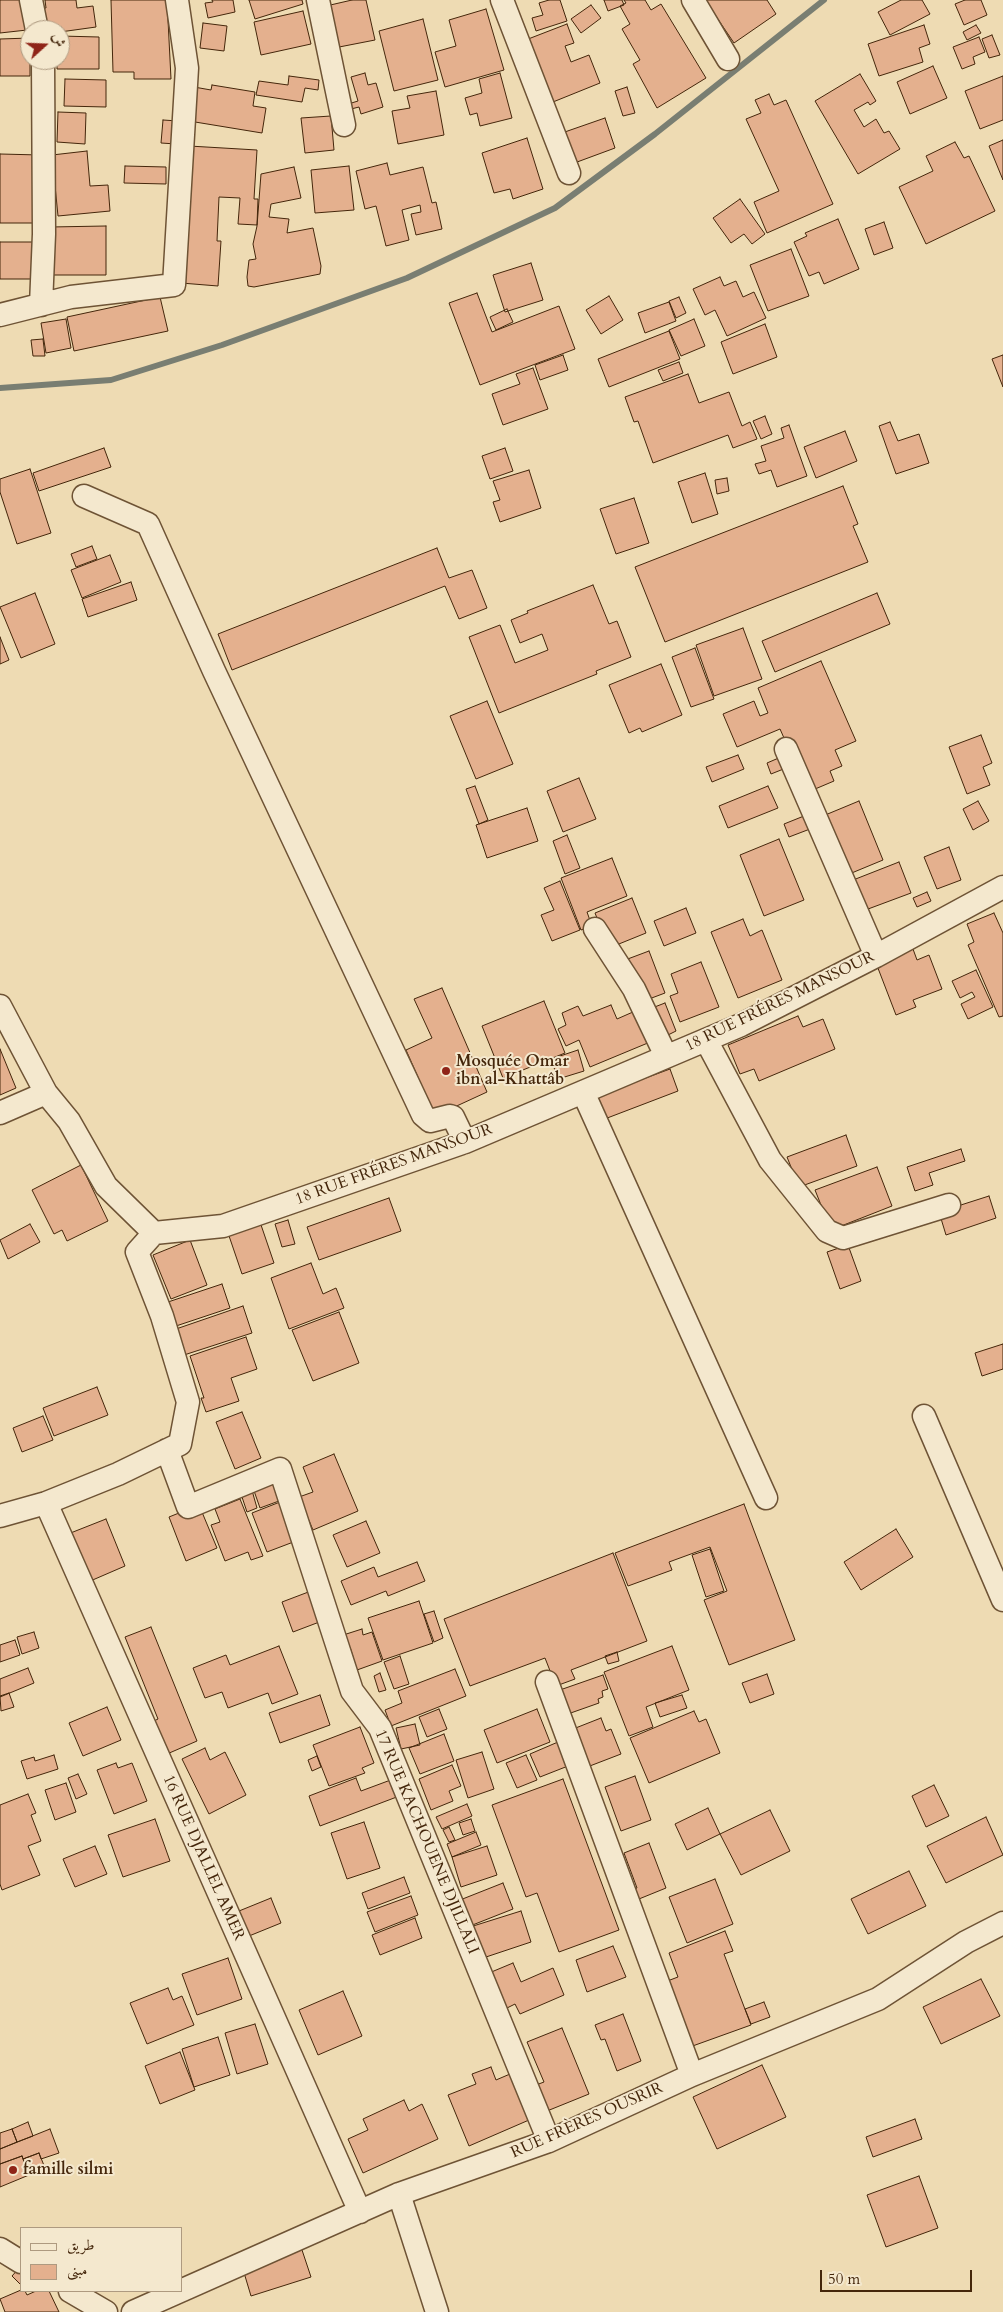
<!DOCTYPE html>
<html>
<head>
<meta charset="utf-8">
<style>
  body { margin:0 }
  #map { position:relative; width:1003px; height:2312px; overflow:hidden; background:#eedbb3; font-family:Cardo,Amiri,serif }
  canvas { display:block }
  .legend { position:absolute; left:20px; top:2227px; width:162px; height:65px; box-sizing:border-box; background:#f4e8ce; border:1px solid #ae9a80; margin:0; padding:6px 9px; list-style:none; font-size:15px; color:#44260b }
  .legend li { display:flex; align-items:center; gap:10px; height:25px }
  .legend b { width:25px; border:1px solid #ae9a80 }
  .north { position:absolute; left:20px; top:20px; width:50px; height:50px; box-sizing:border-box; background:#f4e8ce; border:1px solid #ae9a80; border-radius:50%; rotate:70deg; font-size:14px; font-weight:700; line-height:20px; text-align:center; color:#44260b }
  .north::after { content:''; display:block; margin:auto; width:18px; height:22px; background:#8f2418; clip-path:polygon(50% 0,100% 100%,50% 72%,0 100%) }
  .scale { position:absolute; left:820px; top:2270px; width:152px; height:22px; box-sizing:border-box; border:2px solid #44260b; border-top:0; padding-left:6px; font-size:15px; line-height:18px; white-space:nowrap; color:#44260b; -webkit-text-stroke:4px #f4e8ce; paint-order:stroke }
</style>
</head>
<body>
<div id="map">
<canvas width="1003" height="2312"></canvas>
<ul class="legend">
<li><b style="height:6px;background:#f4e8ce"></b>طريق</li>
<li><b style="height:14px;background:#e4b08e"></b>مبنى</li>
</ul>
<div class="north">ش</div>
<div class="scale">50 m</div>
</div>
<script>
const c = document.querySelector('canvas').getContext('2d');
c.lineJoin = 'round';
const poly = rows => new Path2D(rows.map(r => 'M' + r).join(''));
function trace(path, color, width, dash) { c.strokeStyle = color; c.lineWidth = width; c.lineCap = dash ? 'butt' : 'round'; c.setLineDash(dash || []); c.stroke(path); }
function paint(path, color) { c.fillStyle = color; c.fill(path, 'evenodd'); }
function drawText(font, color, halo, rows, align = 'center') {
  c.font = font + ' Cardo,serif'; c.lineWidth = 4; c.setLineDash([]); c.textBaseline = 'middle'; c.strokeStyle = halo; c.fillStyle = color; for (const [text, x, y, turn = 0] of rows) {
    c.save(); c.translate(x, y); c.rotate((+turn || 0) * Math.PI / 180); c.textAlign = isNaN(turn) ? turn : align; if (halo) c.strokeText(text, 0, 0); c.fillText(text, 0, 0); c.restore();
  }
}
const stream = poly([
  [0,388,111,380,222,345,407,278,555,208,655,134,824,0]
]);
const building = poly([
  [0,0,23,0,27,30,0,33,0,0],
  [45,0,76,0,77,8,93,6,96,27,60,32,60,30,44,30,41,8,46,8,45,0],
  [111,0,167,0,171,79,134,79,134,72,113,72,111,0],
  [212,0,233,0,235,12,208,18,205,3,213,2,212,0],
  [249,0,302,0,303,4,255,19,249,0],
  [352,0,366,0,375,40,334,48,326,6,352,0],
  [549,0,560,0,567,21,536,31,532,18,543,15,539,3,549,0],
  [604,0,622,0,624,5,608,11,604,0],
  [624,0,645,0,651,10,661,4,706,78,657,108,633,64,640,60,622,29,630,24,620,6,626,3,624,0],
  [705,0,767,0,776,14,734,43,705,0],
  [901,0,922,0,930,14,890,35,878,12,901,0],
  [965,0,981,0,987,15,964,25,955,4,965,0],
  [591,5,601,18,581,33,571,19,591,5],
  [486,9,504,70,445,87,435,52,456,46,449,20,486,9],
  [303,11,311,44,261,55,254,22,303,11],
  [423,19,438,80,394,91,379,31,423,19],
  [203,23,227,26,224,51,200,48,203,23],
  [567,24,574,43,565,46,571,62,589,55,600,83,548,104,523,41,567,24],
  [924,25,930,44,919,48,923,62,879,76,868,44,924,25],
  [976,25,981,33,967,40,963,32,976,25],
  [992,35,1000,55,989,58,982,39,992,35],
  [60,36,99,37,99,69,57,69,57,60,60,60,60,36],
  [979,37,985,52,973,57,975,64,962,69,953,47,979,37],
  [30,38,30,76,0,76,0,39,30,38],
  [933,66,947,98,910,114,897,82,933,66],
  [365,73,368,85,376,83,383,107,361,114,359,107,347,110,345,105,358,101,351,77,365,73],
  [500,73,512,118,480,126,477,113,470,115,465,98,482,93,479,79,500,73],
  [860,74,876,101,870,105,868,102,854,110,864,127,876,119,884,133,889,131,900,149,858,174,815,101,860,74],
  [289,76,319,80,318,90,305,88,302,102,256,95,259,81,288,85,289,76],
  [1003,76,1003,120,980,129,965,91,1003,76],
  [65,79,106,80,106,107,64,106,65,79],
  [212,85,255,92,253,106,266,108,262,133,189,121,194,87,211,90,212,85],
  [627,87,635,113,623,116,615,91,627,87],
  [436,91,444,135,398,144,392,111,410,108,407,96,436,91],
  [769,94,774,105,786,100,833,204,767,233,754,202,779,191,746,119,761,113,755,100,769,94],
  [58,112,86,113,85,144,57,142,58,112],
  [331,116,334,150,305,153,301,118,331,116],
  [605,118,615,148,569,165,559,134,605,118],
  [163,120,178,121,176,144,161,143,163,120],
  [527,138,543,189,513,199,510,189,494,193,482,153,527,138],
  [1003,140,1003,180,989,146,1003,140],
  [955,142,964,158,969,156,995,211,926,244,899,187,933,171,926,156,955,142],
  [189,146,257,150,254,199,258,199,257,225,238,224,240,198,219,197,217,241,221,241,218,286,181,283,189,146],
  [87,151,90,186,108,185,110,211,58,216,52,155,87,151],
  [0,154,40,155,39,223,0,223,0,154],
  [387,163,390,175,423,167,432,203,436,202,442,229,416,235,411,214,421,212,420,205,402,210,409,240,386,246,376,206,365,209,356,171,387,163],
  [125,166,166,167,166,184,124,183,125,166],
  [349,166,354,210,315,213,311,170,349,166],
  [294,167,301,198,271,204,269,217,289,219,287,233,313,228,321,266,320,274,254,287,248,286,247,277,249,260,256,259,253,244,257,226,261,174,294,167],
  [740,199,765,234,752,244,744,234,731,243,713,218,740,199],
  [838,219,859,269,824,284,819,272,809,276,794,242,807,236,805,233,838,219],
  [884,222,893,248,874,255,865,229,884,222],
  [106,226,106,275,51,275,50,227,106,226],
  [0,242,36,242,36,279,0,279,0,242],
  [791,249,809,296,768,311,750,265,791,249],
  [531,263,543,300,505,312,493,275,531,263],
  [720,277,724,286,736,281,743,297,754,292,766,318,727,336,715,310,705,315,693,289,720,277],
  [477,293,492,332,559,306,575,349,480,385,449,303,477,293],
  [609,296,623,320,601,334,586,310,609,296],
  [160,297,168,331,74,351,67,317,160,297],
  [679,297,686,313,676,318,669,301,679,297],
  [669,302,676,321,645,333,638,313,669,302],
  [507,309,513,322,496,330,490,317,507,309],
  [66,319,71,348,46,353,41,323,66,319],
  [694,319,705,346,681,356,669,330,694,319],
  [765,324,777,357,733,374,721,342,765,324],
  [669,331,680,359,609,387,598,359,669,331],
  [43,339,45,356,33,356,31,340,43,339],
  [563,355,568,370,540,380,535,365,563,355],
  [1003,355,1003,387,992,359,1003,355],
  [679,362,683,373,663,381,658,370,679,362],
  [533,368,548,409,503,425,492,394,520,384,516,374,533,368],
  [688,374,699,403,729,392,742,426,750,422,757,439,733,448,728,435,653,463,638,421,634,422,625,397,688,374],
  [765,416,772,434,761,439,753,421,765,416],
  [890,422,898,441,919,434,929,463,896,474,879,426,890,422],
  [789,425,807,476,777,487,771,470,759,474,755,464,766,461,761,446,784,438,781,428,789,425],
  [845,431,857,461,816,478,804,447,845,431],
  [104,448,111,467,39,491,33,473,104,448],
  [505,448,513,471,490,479,482,456,505,448],
  [30,469,51,533,17,544,0,492,0,479,30,469],
  [529,470,541,508,500,522,493,502,500,500,493,481,529,470],
  [705,473,718,514,692,523,678,482,705,473],
  [727,478,729,491,717,494,715,480,727,478],
  [843,486,858,524,853,526,868,562,665,642,635,567,843,486],
  [634,498,649,543,616,554,600,509,634,498],
  [92,546,97,559,76,567,71,554,92,546],
  [437,548,449,578,472,570,487,608,459,619,445,586,232,670,218,634,437,548],
  [110,555,121,582,82,598,71,570,110,555],
  [131,582,137,600,88,617,82,599,131,582],
  [593,585,609,624,617,621,631,657,596,671,597,674,499,713,469,637,500,625,515,663,548,650,542,634,520,643,511,620,528,613,527,611,593,585],
  [35,593,55,644,21,658,0,607,35,593],
  [877,593,890,624,775,672,762,641,877,593],
  [743,628,762,679,714,696,696,645,743,628],
  [0,637,9,660,0,664,0,637],
  [695,648,714,699,691,707,672,657,695,648],
  [821,661,856,741,835,750,842,766,830,771,834,781,808,792,780,729,737,747,723,714,754,701,760,716,768,713,758,688,821,661],
  [661,664,682,715,642,732,640,728,629,733,609,685,661,664],
  [487,701,513,764,476,779,450,716,487,701],
  [981,735,992,763,983,767,990,785,967,794,949,747,981,735],
  [738,755,744,769,712,782,706,767,738,755],
  [781,757,786,768,771,774,767,763,781,757],
  [579,778,596,819,563,832,547,791,579,778],
  [475,786,488,820,479,824,466,789,475,786],
  [768,786,778,808,728,828,719,806,768,786],
  [859,801,883,860,842,877,818,818,859,801],
  [978,801,989,821,973,830,963,809,978,801],
  [527,808,538,841,487,858,476,825,527,808],
  [804,816,810,829,789,837,784,824,804,816],
  [567,835,580,868,565,874,553,841,567,835],
  [779,839,804,900,764,916,740,855,779,839],
  [949,847,961,880,937,889,924,857,949,847],
  [612,858,627,896,587,912,592,926,581,930,561,878,612,858],
  [899,862,911,893,860,912,848,882,899,862],
  [560,881,580,930,552,941,541,915,554,910,544,888,560,881],
  [927,892,931,901,917,907,913,898,927,892],
  [632,898,646,933,609,948,595,913,632,898],
  [686,908,696,933,664,946,654,921,686,908],
  [994,913,1003,933,1003,1016,999,1017,968,945,974,942,967,924,994,913],
  [743,919,750,936,762,930,782,980,738,998,711,932,743,919],
  [913,949,917,960,929,955,942,989,913,1000,916,1007,896,1015,876,963,913,949],
  [649,951,665,993,641,1002,625,960,649,951],
  [701,962,719,1007,680,1022,670,996,678,993,671,974,701,962],
  [976,970,993,1007,968,1019,961,1004,975,997,972,992,960,998,952,981,976,970],
  [442,988,487,1092,435,1116,406,1050,432,1038,414,999,442,988],
  [544,1001,565,1053,503,1078,482,1026,544,1001],
  [665,1003,676,1031,664,1037,652,1008,665,1003],
  [611,1005,617,1019,642,1008,655,1040,590,1067,579,1040,566,1046,558,1029,566,1025,562,1013,578,1006,583,1016,611,1005],
  [798,1016,803,1027,823,1019,835,1049,759,1081,754,1069,740,1074,728,1045,798,1016],
  [0,1049,16,1088,0,1095,0,1049],
  [578,1050,584,1071,558,1079,551,1059,578,1050],
  [670,1069,678,1091,602,1120,594,1097,670,1069],
  [846,1135,857,1166,799,1187,787,1157,846,1135],
  [961,1149,965,1161,929,1173,933,1185,915,1191,907,1167,961,1149],
  [81,1165,108,1221,67,1241,62,1230,54,1234,32,1190,81,1165],
  [877,1167,892,1206,831,1230,815,1190,877,1167],
  [989,1196,996,1218,946,1235,939,1212,989,1196],
  [389,1198,401,1231,319,1260,307,1227,389,1198],
  [259,1219,274,1263,242,1274,227,1230,259,1219],
  [288,1220,295,1244,282,1247,275,1224,288,1220],
  [30,1224,40,1242,8,1259,0,1240,30,1224],
  [190,1240,207,1285,171,1299,153,1255,190,1240],
  [848,1245,861,1281,840,1289,827,1252,848,1245],
  [311,1263,323,1294,336,1288,344,1308,289,1329,271,1278,311,1263],
  [222,1284,230,1308,173,1327,165,1303,222,1284],
  [243,1306,252,1333,184,1355,176,1329,243,1306],
  [339,1312,359,1363,313,1381,292,1330,339,1312],
  [246,1337,257,1369,231,1378,239,1401,206,1412,201,1398,204,1398,190,1356,246,1337],
  [1003,1344,1003,1369,982,1376,975,1353,1003,1344],
  [97,1387,108,1415,54,1436,43,1408,97,1387],
  [242,1412,261,1458,235,1469,216,1422,242,1412],
  [43,1416,53,1440,22,1452,13,1428,43,1416],
  [334,1454,358,1511,313,1530,299,1497,313,1492,303,1467,334,1454],
  [271,1478,279,1501,260,1508,252,1485,271,1478],
  [251,1487,257,1508,247,1512,240,1491,251,1487],
  [240,1499,263,1556,251,1560,248,1552,225,1561,211,1525,220,1522,215,1509,240,1499],
  [280,1502,296,1541,267,1552,252,1513,280,1502],
  [744,1504,795,1640,729,1665,704,1600,727,1591,710,1547,669,1562,672,1570,628,1586,615,1553,744,1504],
  [199,1505,217,1548,186,1561,169,1517,199,1505],
  [106,1519,125,1566,88,1582,68,1534,106,1519],
  [366,1521,380,1553,347,1567,333,1535,366,1521],
  [896,1529,913,1557,861,1590,844,1562,896,1529],
  [710,1549,724,1591,706,1597,692,1555,710,1549],
  [613,1553,647,1641,571,1670,575,1679,556,1686,545,1658,470,1686,444,1619,613,1553],
  [417,1562,425,1581,388,1596,386,1591,351,1605,341,1581,374,1567,378,1577,417,1562],
  [311,1591,322,1621,293,1632,282,1602,311,1591],
  [419,1601,433,1643,383,1660,368,1618,419,1601],
  [434,1611,443,1638,434,1642,424,1614,434,1611],
  [151,1627,197,1741,167,1754,154,1721,158,1719,125,1637,151,1627],
  [362,1629,363,1635,372,1632,382,1661,357,1670,350,1647,341,1650,337,1637,362,1629],
  [34,1632,39,1648,22,1654,17,1637,34,1632],
  [15,1640,20,1655,0,1662,0,1645,15,1640],
  [279,1646,298,1694,272,1704,268,1693,228,1708,222,1692,205,1698,193,1668,226,1655,230,1665,279,1646],
  [672,1646,689,1690,646,1707,653,1727,629,1736,604,1672,672,1646],
  [617,1652,619,1661,608,1664,605,1656,617,1652],
  [400,1656,409,1684,394,1689,384,1662,400,1656],
  [28,1668,34,1683,0,1697,0,1679,28,1668],
  [455,1669,466,1696,391,1726,385,1710,402,1703,398,1691,455,1669],
  [380,1673,386,1690,379,1692,374,1676,380,1673],
  [767,1674,774,1694,750,1703,742,1683,767,1674],
  [603,1675,608,1689,602,1691,603,1697,598,1699,599,1703,565,1715,557,1691,603,1675],
  [9,1693,14,1707,1,1711,0,1696,9,1693],
  [320,1695,330,1725,280,1743,269,1713,320,1695],
  [682,1695,687,1708,660,1717,655,1703,682,1695],
  [107,1707,121,1740,83,1756,69,1723,107,1707],
  [439,1709,447,1729,427,1737,419,1717,439,1709],
  [537,1709,550,1742,497,1763,484,1730,537,1709],
  [694,1711,699,1722,706,1719,720,1753,649,1783,630,1738,694,1711],
  [601,1718,606,1731,611,1729,621,1754,582,1769,568,1731,601,1718],
  [415,1724,420,1745,401,1749,396,1728,415,1724],
  [360,1727,374,1763,362,1768,365,1773,329,1786,313,1745,360,1727],
  [444,1734,454,1761,420,1774,409,1748,444,1734],
  [558,1742,568,1766,540,1777,530,1754,558,1742],
  [205,1748,210,1760,225,1752,246,1795,209,1814,182,1759,205,1748],
  [482,1752,494,1789,468,1798,456,1760,482,1752],
  [54,1755,58,1769,27,1779,21,1761,34,1757,35,1761,54,1755],
  [526,1755,537,1780,517,1788,506,1763,526,1755],
  [317,1756,321,1767,312,1771,308,1760,317,1756],
  [116,1763,118,1768,132,1763,147,1801,114,1814,97,1770,116,1763],
  [452,1765,461,1786,449,1791,453,1801,431,1810,419,1779,452,1765],
  [78,1774,87,1794,76,1799,68,1778,78,1774],
  [635,1776,651,1820,621,1831,605,1787,635,1776],
  [356,1778,361,1791,396,1778,402,1795,320,1826,309,1796,356,1778],
  [563,1779,619,1930,559,1952,537,1893,526,1897,492,1805,563,1779],
  [66,1783,76,1812,55,1820,45,1790,66,1783],
  [934,1785,949,1816,926,1827,912,1796,934,1785],
  [28,1794,36,1813,31,1815,41,1841,28,1846,40,1875,2,1890,0,1884,0,1805,28,1794],
  [467,1804,472,1816,442,1829,436,1817,467,1804],
  [708,1808,720,1834,687,1850,675,1824,708,1808],
  [770,1810,790,1851,741,1875,720,1834,770,1810],
  [986,1817,1003,1855,946,1883,927,1846,986,1817],
  [155,1819,170,1861,123,1877,108,1835,155,1819],
  [471,1819,475,1831,463,1835,459,1823,471,1819],
  [364,1822,380,1868,347,1879,331,1833,364,1822],
  [449,1827,455,1840,449,1842,443,1830,449,1827],
  [476,1832,481,1845,452,1857,447,1844,476,1832],
  [649,1843,666,1888,634,1901,630,1891,637,1888,624,1853,649,1843],
  [95,1846,107,1874,75,1887,63,1859,95,1846],
  [487,1846,497,1875,461,1887,452,1857,487,1846],
  [909,1871,926,1906,868,1934,851,1899,909,1871],
  [404,1877,410,1893,368,1909,362,1893,404,1877],
  [715,1879,733,1924,687,1943,669,1897,715,1879],
  [503,1883,513,1909,470,1926,460,1900,503,1883],
  [411,1896,418,1915,375,1932,367,1912,411,1896],
  [271,1898,281,1923,249,1936,239,1911,271,1898],
  [521,1911,531,1942,480,1959,470,1927,521,1911],
  [415,1918,422,1938,380,1955,372,1935,415,1918],
  [725,1931,733,1951,724,1954,751,2025,687,2048,662,1983,678,1977,669,1953,725,1931],
  [613,1946,626,1977,587,1992,576,1960,613,1946],
  [228,1958,242,1999,197,2015,182,1974,228,1958],
  [513,1963,521,1982,553,1968,564,1995,520,2014,515,2004,505,2009,489,1973,513,1963],
  [981,1979,1000,2016,941,2044,923,2007,981,1979],
  [168,1988,173,2000,182,1996,194,2025,147,2044,130,2003,168,1988],
  [343,1991,362,2036,318,2055,299,2010,343,1991],
  [764,2002,770,2017,751,2024,745,2009,764,2002],
  [623,2014,641,2061,617,2071,605,2039,601,2040,595,2025,623,2014],
  [255,2024,268,2064,237,2074,225,2033,255,2024],
  [562,2028,589,2094,547,2111,536,2085,544,2082,527,2042,562,2028],
  [218,2037,230,2075,194,2087,182,2049,218,2037],
  [180,2052,195,2090,160,2104,145,2066,180,2052],
  [762,2065,786,2117,717,2149,693,2097,762,2065],
  [491,2067,496,2080,510,2074,529,2120,469,2146,448,2095,476,2084,472,2074,491,2067],
  [404,2100,409,2111,422,2104,438,2139,363,2173,348,2139,368,2130,363,2119,404,2100],
  [915,2119,922,2139,873,2157,866,2137,915,2119],
  [28,2122,33,2136,17,2142,12,2129,28,2122],
  [12,2129,17,2142,0,2149,0,2133,12,2129],
  [50,2129,59,2153,41,2159,39,2153,23,2159,22,2156,0,2164,0,2149,50,2129],
  [39,2153,45,2168,29,2175,23,2159,39,2153],
  [22,2156,29,2175,0,2187,0,2164,22,2156],
  [919,2176,938,2228,886,2247,867,2195,919,2176],
  [301,2247,311,2277,251,2296,242,2266,301,2247],
  [21,2266,21,2285,12,2276,21,2266],
  [21,2290,25,2291,27,2295,36,2291,49,2291,59,2312,5,2312,0,2299,21,2290]
]);
const minor = poly([
  [31,0,37,30],
  [318,0,344,125],
  [502,0,569,173],
  [693,0,728,59],
  [41,305,44,234,43,60],
  [0,315,71,297,174,285,187,68,177,0],
  [84,496,148,524,214,671,423,1115,430,1121,450,1116,453,1117,465,1142],
  [786,749,876,956],
  [595,929,634,989,666,1056],
  [0,1006,46,1093,69,1121,106,1186,154,1233],
  [706,1040,770,1160,827,1231,843,1238,949,1205],
  [583,1092,766,1498],
  [0,1113,46,1093],
  [924,1416,1003,1600],
  [167,1450,188,1507,280,1469,352,1691,380,1728,549,2141],
  [46,1503,360,2212],
  [0,1516,46,1503,118,1474,180,1444,188,1402,162,1316,137,1252,154,1233,223,1226,465,1142,741,1025,876,956,1003,887],
  [547,1682,692,2075],
  [399,2194,437,2312],
  [0,2249,21,2262],
  [70,2291,106,2312],
  [133,2312,399,2194,549,2141,692,2075,878,1999,966,1942,1003,1923]
]);
const markers = [
  [446,1071,5,"#8f2418"],
  [13,2170,5,"#8f2418"]
];
const streetNames = [
  ["18 RUE FRÉRES MANSOUR",780,1002,-26],
  ["18 RUE FRÉRES MANSOUR",394,1165,-20],
  ["17 RUE KACHOUENE DJILLALI",426,1842,67],
  ["16 RUE DJALLEL AMER",203,1858,66],
  ["RUE FRÈRES OUSRIR",587,2121,-24]
];
const poiNames = [
  ["Mosquée Omar",456,1062],
  ["ibn al-Khattâb",456,1080],
  ["famille silmi",23,2170]
];
trace(stream, '#797e72', 6);
paint(building, '#e4b08e');
trace(building, '#44260b', 1);
trace(minor, '#6e5335', 25);
trace(minor, '#f4e8ce', 22);
for (const [x, y, r, color] of markers) { const dot = new Path2D(); dot.arc(x, y, r, 0, 2 * Math.PI); c.fillStyle = color; c.fill(dot); trace(dot, '#f4e8ce', 2); }
drawText('16px', '#44260b', '#f4e8ce', streetNames);
drawText('bold 16px', '#44260b', '#f4e8ce', poiNames, 'left');
</script>
</body>
</html>
